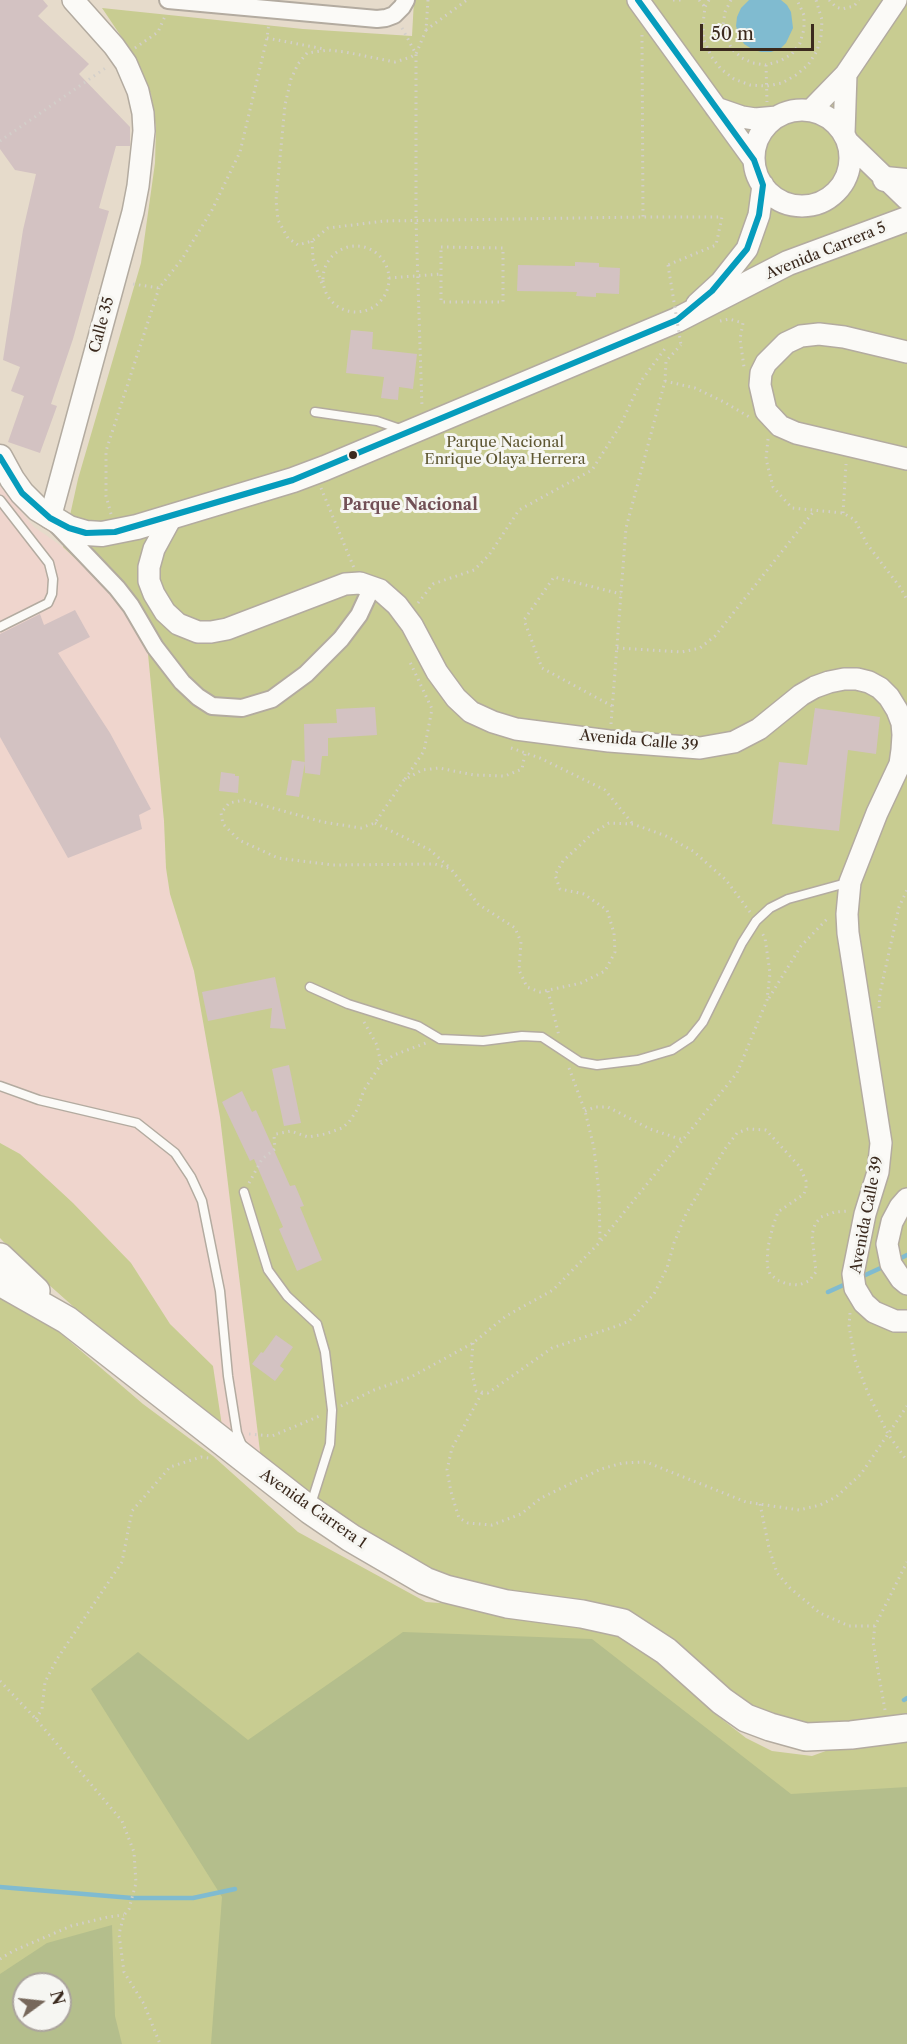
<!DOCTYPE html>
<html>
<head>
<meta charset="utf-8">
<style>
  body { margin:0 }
  #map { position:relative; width:907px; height:2044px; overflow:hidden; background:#e6dbcb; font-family:"Libre Caslon Text",serif }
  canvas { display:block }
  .north { position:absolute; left:12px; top:1972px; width:60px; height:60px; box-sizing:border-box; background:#f6f6f2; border:2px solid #aba49d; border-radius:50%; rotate:75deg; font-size:16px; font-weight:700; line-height:24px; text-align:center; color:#3b2a1e }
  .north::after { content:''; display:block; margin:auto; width:21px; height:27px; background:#77685b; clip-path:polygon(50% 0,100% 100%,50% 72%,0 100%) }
  .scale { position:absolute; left:700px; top:24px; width:114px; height:27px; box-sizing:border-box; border:3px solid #3b2a1e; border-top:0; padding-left:8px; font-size:18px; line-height:21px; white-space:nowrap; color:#3b2a1e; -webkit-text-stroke:4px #f6f6f2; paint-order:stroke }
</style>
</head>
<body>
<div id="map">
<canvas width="907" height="2044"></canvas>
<div class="north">N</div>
<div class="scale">50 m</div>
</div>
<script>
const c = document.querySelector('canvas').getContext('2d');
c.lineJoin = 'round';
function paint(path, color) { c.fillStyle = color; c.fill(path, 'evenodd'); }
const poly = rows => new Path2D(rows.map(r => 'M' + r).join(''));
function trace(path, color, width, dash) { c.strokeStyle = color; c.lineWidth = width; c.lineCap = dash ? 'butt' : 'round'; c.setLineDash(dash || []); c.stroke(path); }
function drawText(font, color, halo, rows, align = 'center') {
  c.font = font + ' "Libre Caslon Text",serif'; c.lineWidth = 6; c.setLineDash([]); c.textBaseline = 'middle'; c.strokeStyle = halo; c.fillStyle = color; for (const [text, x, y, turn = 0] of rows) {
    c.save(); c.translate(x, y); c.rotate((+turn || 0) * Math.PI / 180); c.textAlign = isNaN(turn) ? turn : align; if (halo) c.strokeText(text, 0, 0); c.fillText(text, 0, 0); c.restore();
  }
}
const built = poly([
  [0,486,34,527,63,547,116,597,146,633,164,821,166,868,170,894,194,971,220,1117,261,1460,222,1426,213,1366,170,1324,131,1263,20,1154,0,1143]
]);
const green = poly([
  [414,0,907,0,907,1723,786,1725,742,1707,671,1645,436,1582,261,1460,220,1117,194,971,170,894,166,868,164,821,146,633,116,597,63,547,78,479,141,263,155,163,156,128,151,94,133,54,102,8,303,29,412,36],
  [0,1143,20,1154,73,1203,131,1263,170,1324,213,1366,222,1426,75,1308,20,1259,0,1238],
  [0,1290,23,1303,59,1332,143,1404,213,1456,298,1532,426,1602,466,1605,614,1627,676,1675,714,1713,746,1738,772,1751,812,1756,834,1748,907,1741,907,2044,0,2044],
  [24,1984,60,1984,60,2020,24,2020]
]);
const forest = poly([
  [403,1632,592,1639,791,1794,907,1787,907,2044,211,2044,222,1897,91,1689,138,1652,248,1740],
  [112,1925,115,2016,122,2044,0,2044,0,1974,47,1943],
  [24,1984,60,1984,60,2020,24,2020]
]);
const water = poly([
  [749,0,781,0,787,5,791,12,793,28,786,43,780,49,771,52,761,52,752,49,744,44,739,35,736,26,737,17,741,8]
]);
const stream = poly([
  [897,1260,907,1255],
  [861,1277,885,1266],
  [828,1292,848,1283],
  [904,1700,907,1698],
  [0,1887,132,1898,193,1898,235,1889]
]);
const building = poly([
  [0,0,43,0,48,6,38,16,89,64,79,74,130,127,130,146,116,146,99,208,109,211,73,339,51,404,57,406,40,453,8,442,24,396,11,391,20,367,3,360,23,230,36,174,15,170,0,149],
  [575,262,599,263,599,267,620,268,619,294,596,293,596,297,576,296,577,292,517,291,518,265,575,266],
  [351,330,373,332,372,349,417,354,413,389,399,387,398,400,381,398,384,377,346,373],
  [75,610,90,637,58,653,110,733,151,809,139,815,142,829,68,858,0,737,0,634,40,614,44,625],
  [375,707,377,735,328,738,328,756,322,756,320,775,305,773,304,724,337,723,336,709],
  [815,708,880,717,876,754,848,750,839,831,772,824,779,762,807,765],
  [292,760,305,762,299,797,286,795],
  [221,772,235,774,235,776,239,776,238,793,219,791],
  [275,977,286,1029,270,1028,272,1008,208,1021,202,992],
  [289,1065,301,1123,284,1126,272,1069],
  [242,1091,252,1112,256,1110,290,1186,295,1185,304,1206,300,1207,322,1260,297,1271,279,1229,283,1227,254,1159,250,1161,222,1102],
  [276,1335,293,1347,280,1366,284,1369,275,1381,252,1364,261,1352,263,1353]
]);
const path = poly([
  [428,0,426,30,416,54,411,57,395,62,345,52,328,50,307,53,298,64,291,79,285,105,276,200,278,220,288,238,298,245,312,241,328,228,384,221,643,217,722,217,716,245,668,265],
  [673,0,685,0],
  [699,0,705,7],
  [709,0,705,7,703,24,704,40,711,56,721,69,734,79,750,85,767,86,782,83,796,75,808,65,817,51,821,36,822,20,816,0],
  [731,0,725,12,723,25,726,38,732,49,742,58,753,63,766,65,780,61,792,54,800,43,804,29,804,15,797,0],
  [829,0,836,7,842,9,854,6,859,0],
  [402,28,416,54,416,221,422,408],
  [426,30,467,0],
  [642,35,643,217],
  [267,38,324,49],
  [135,48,158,32,166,14],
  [766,65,767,102],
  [0,141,107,67],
  [312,241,313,259,322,284],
  '323 279a33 33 0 1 1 66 0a33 33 0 1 1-66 0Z',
  [441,247,503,248,503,302,441,302,441,247],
  [389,278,441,274],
  [133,284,159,288,182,259,212,210,240,152,267,38,269,23],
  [720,321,729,319,743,323,740,339,744,367],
  [665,381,695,388,724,402,751,418],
  [768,439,766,459,773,487,792,508,843,513,855,520,867,544,900,587,907,600],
  [321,488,354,568],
  [843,513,846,464],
  [111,514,106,496,106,451,159,288],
  [418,603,433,584,474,570,489,555,519,510,592,470,620,426,641,381,667,346],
  [617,648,682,652,700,648,715,636,814,511],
  [612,706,542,668,524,620,554,577,621,594],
  [611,724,626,528,665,381,666,361,681,345],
  [511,748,540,758,605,790,632,823],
  [525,754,522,769,505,776,474,775,439,768,422,770,404,780,375,823,361,828,323,822,244,800,229,803,221,813,223,824,239,840,278,858,333,865,435,864,451,869,478,904,515,928,521,942,519,970,527,987,540,992,581,983,605,971,615,952,614,933,607,910,584,894,560,889,555,875,563,861,593,833,609,823,633,824,666,836,693,851,726,880,750,912],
  [405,779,424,751,432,709,410,662],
  [375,823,430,850,450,868],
  [548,991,559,1036],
  [769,998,801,946,829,917],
  [879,1008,880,993,899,907,907,890],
  [364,1022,377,1045,381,1064],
  [569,1068,585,1111,594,1148,599,1193,600,1240],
  [585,1111,595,1107,608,1107,650,1129,683,1140],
  [249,1183,262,1159,275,1149,274,1136,276,1134,291,1131,308,1137,325,1134,342,1128,349,1122,357,1110,364,1090,381,1064,394,1055,426,1043],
  [850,1313,849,1326,855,1360,868,1393,888,1434,907,1461],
  [473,1343,471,1368,476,1391,488,1393,552,1348,617,1326,629,1321,654,1294,667,1268,674,1243,686,1214,725,1149,737,1133,748,1129,766,1130,800,1167,806,1181,806,1188,804,1194,778,1212,773,1226,768,1247,767,1265,770,1274,777,1280,787,1284,799,1285,809,1281,816,1272,812,1235,815,1224,821,1217,835,1212,849,1211],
  [482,1393,452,1448,447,1470,451,1492,459,1518,468,1523,492,1525,521,1514,541,1498,601,1469,623,1463,646,1462,746,1502,799,1510,820,1505,836,1497,861,1474,907,1406],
  [341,1406,374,1390,411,1377,473,1343,506,1316,553,1290,600,1242,737,1073,767,1000,770,973,765,938,762,933],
  [249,1434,272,1436,322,1415],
  [760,1504,769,1548,777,1573,790,1588,820,1613,849,1626,875,1626],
  [0,1681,36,1719,122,1821,134,1852,136,1883,129,1909,124,1915,119,1934,124,1972,144,2004,160,2044],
  [885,1710,873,1642,875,1626,907,1562],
  [36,1719,42,1709,45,1682,57,1659,122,1562,132,1511,170,1467,201,1457,209,1458],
  [0,1959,13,1951,71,1926,108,1917,124,1915]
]);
const service = poly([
  [315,412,377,421,403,430],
  [0,500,49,563,53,579,52,594,48,603,0,627],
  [310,987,348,1004,418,1026,440,1039,483,1041,522,1036,542,1037,580,1062,597,1065,638,1060,672,1050,690,1038,703,1022,742,943,756,921,770,908,788,899,850,882],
  [0,1086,39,1100,137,1123,175,1153,191,1177,202,1201,220,1291,228,1376,237,1433,243,1448],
  [244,1192,268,1270,287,1296,317,1324,325,1352,332,1410,330,1444,311,1504]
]);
const minor = poly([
  [168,0,377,19,386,18,394,15,402,7,406,0],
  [57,525,117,588,131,606,155,647,182,682,198,697,212,706,242,708,272,699,306,674,341,639,359,615,372,587]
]);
const tertiary = poly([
  [638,0,754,160],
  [716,108,742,117,755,119,777,117],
  '754 158a48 48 0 1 1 96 0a48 48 0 1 1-96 0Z',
  [811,110,846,74,896,0],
  [844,134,846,74],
  [848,142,907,199],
  [697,304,721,282,747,249,759,215,763,185],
  [907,352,844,337,819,334,801,336,786,343,766,363,761,373,760,385,766,411,780,426,796,433,907,459],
  [172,516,154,549,149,567,149,581,154,594,165,612,178,624,198,632,211,632,227,629,345,584,360,583,380,590,397,605,412,625,437,672,456,698,471,712,493,722,516,729,609,741,700,748,734,742,759,729,801,695,815,687,829,682,844,679,857,679,869,682,880,688,889,697,897,710,902,723,903,735,902,750,900,764,877,813,850,882,847,914,848,933,881,1143,878,1172,865,1214,853,1274,855,1288,864,1303,874,1312,895,1321,907,1321],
  [50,518,133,212,138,186,144,131,143,113,138,91,126,63,114,46,73,0],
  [907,1199,900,1207,892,1222,887,1244,891,1264,901,1279,907,1284]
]);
const secondary = poly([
  [885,179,907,181],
  [0,457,12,479,22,493,38,509,69,528,86,533,102,534,137,527,293,480,325,468,677,320,788,263,907,219]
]);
const primary = poly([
  [0,1257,36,1291],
  [0,1282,67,1320,310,1510,351,1538,425,1581,446,1589,507,1604,582,1614,623,1623,666,1651,722,1701,746,1718,770,1727,806,1737,851,1735,907,1728]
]);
const pathBridge = poly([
  [668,265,681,345]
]);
const bus1 = poly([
  [0,457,22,493,50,518,69,528,86,533,115,532,293,480,677,320,712,291,747,249,759,215,763,185,754,160,638,0]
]);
const markers = [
  [353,455,5,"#3b2a1e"]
];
const streetNames = [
  ["Avenida Carrera 5",826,251,-22],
  ["Calle 35",102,325,-75],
  ["Avenida Calle 39",639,741,5],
  ["Avenida Calle 39",867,1215,-79],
  ["Avenida Carrera 1",313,1509,35]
];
const parkNames = [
  ["Parque Nacional",505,443],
  ["Enrique Olaya Herrera",505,460]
];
const neighbourhoodNames = [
  ["Parque Nacional",410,505]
];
paint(built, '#efd5cd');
paint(green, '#c8cc91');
paint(forest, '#b4be8c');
paint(water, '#80bbd0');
trace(stream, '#80bbd0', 4.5);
paint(building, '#d3c2c2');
trace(service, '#b3aba0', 11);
trace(minor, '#b3aba0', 20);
trace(tertiary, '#b3aba0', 24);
trace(secondary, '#b3aba0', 27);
trace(primary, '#b3aba0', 30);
trace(path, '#d3cfca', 3, [1.5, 4.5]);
trace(service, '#fbfaf7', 8);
trace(minor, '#fbfaf7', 16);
trace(tertiary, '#fbfaf7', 21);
trace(secondary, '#fbfaf7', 24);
trace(primary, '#fbfaf7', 27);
trace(pathBridge, '#d3cfca', 3, [1.5, 4.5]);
trace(bus1, '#069cbc', 6);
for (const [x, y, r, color] of markers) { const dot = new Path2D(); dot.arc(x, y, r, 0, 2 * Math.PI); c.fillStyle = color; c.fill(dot); trace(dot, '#f6f6f2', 2); }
drawText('15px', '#3b2a1e', '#f6f6f2', streetNames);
drawText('15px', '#5e5732', '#f6f6f2', parkNames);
drawText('bold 16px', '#725056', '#f6f6f2', neighbourhoodNames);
</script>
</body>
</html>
